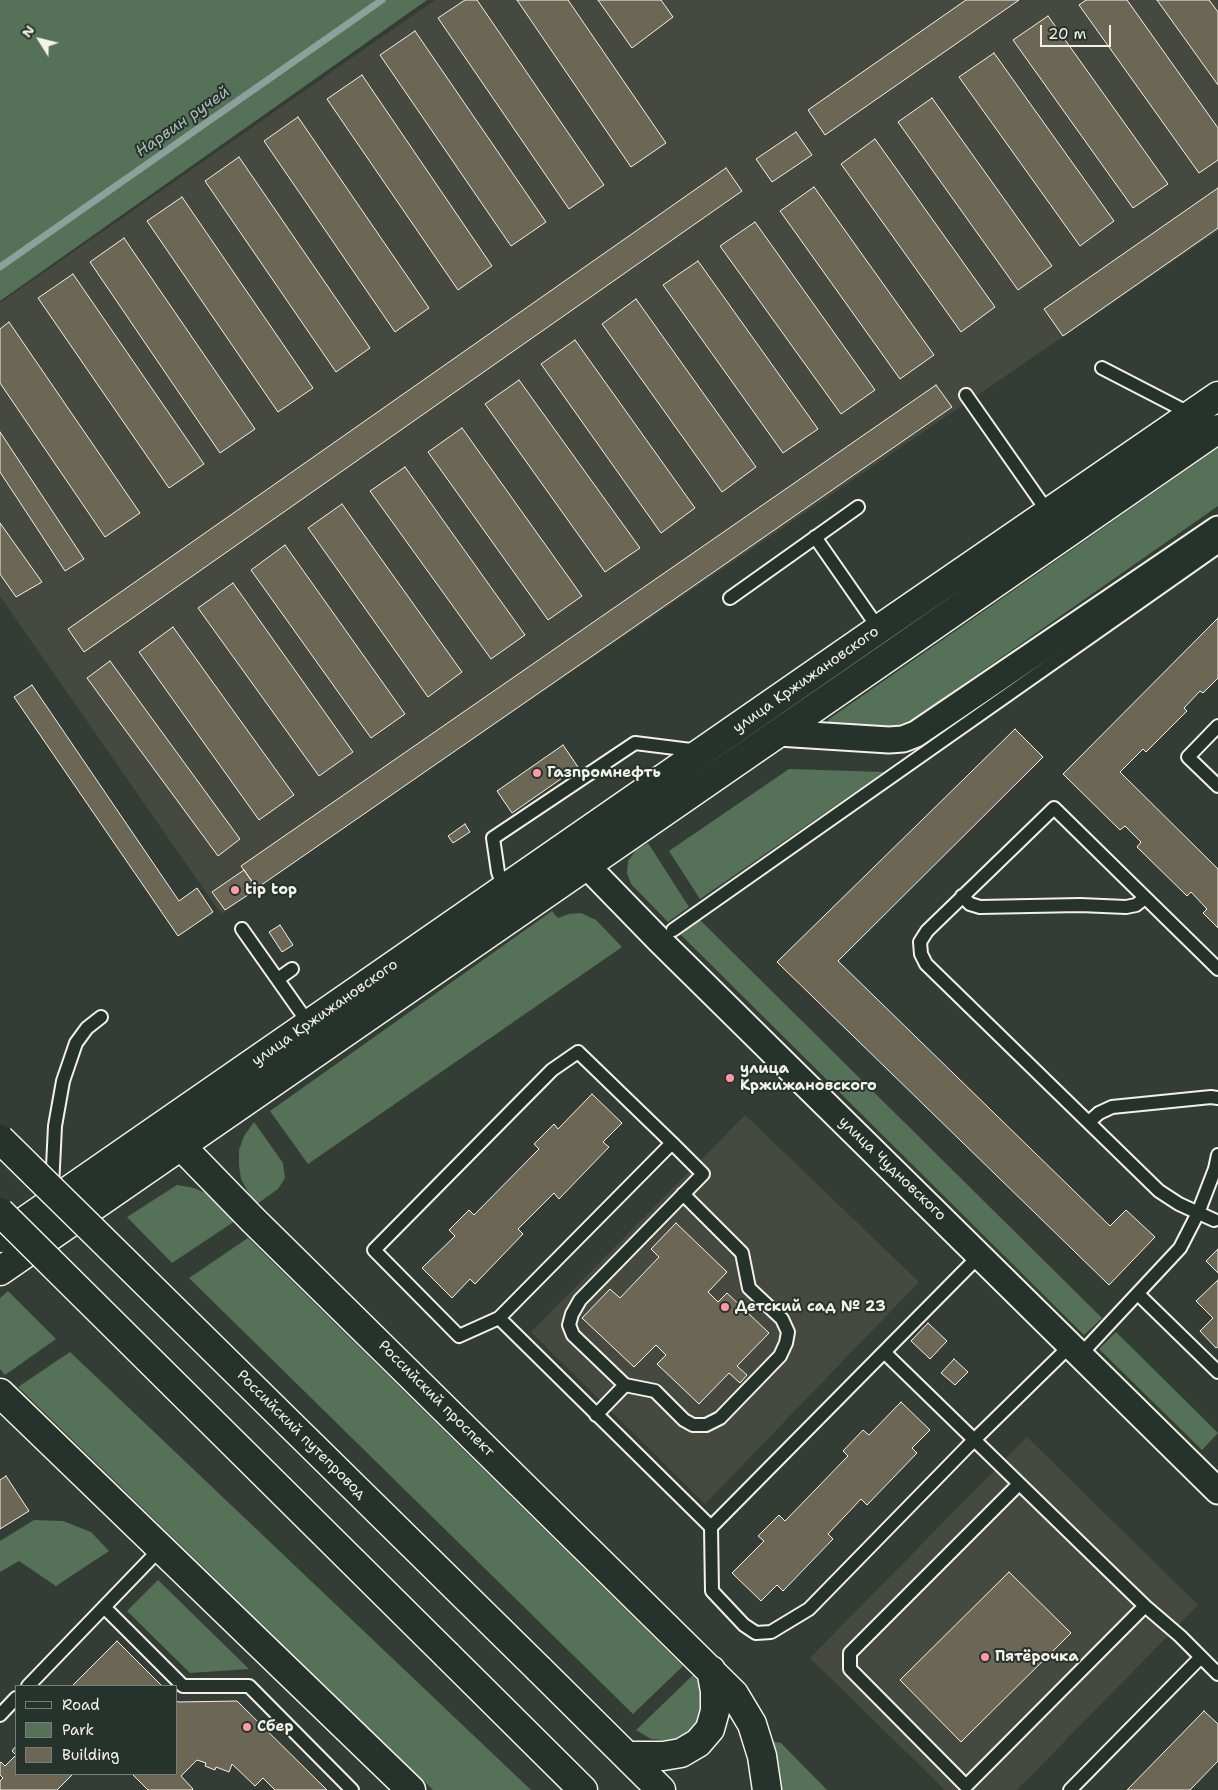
<!DOCTYPE html>
<html>
<head>
<meta charset="utf-8">
<style>
  body { margin:0 }
  #map { position:relative; width:1218px; height:1790px; overflow:hidden; background:#343d35; font-family:"Shantell Sans",sans-serif }
  canvas { display:block }
  .legend { position:absolute; left:15px; top:1685px; width:162px; height:90px; box-sizing:border-box; background:#26332d; border:1px solid #787f78; margin:0; padding:6px 9px; list-style:none; font-size:15px; color:#f4f1e8 }
  .legend li { display:flex; align-items:center; gap:10px; height:25px }
  .legend b { width:25px; border:1px solid #787f78 }
  .north { position:absolute; left:15px; top:15px; width:50px; height:50px; -webkit-text-stroke:4px #26332d; paint-order:stroke; rotate:306deg; font-size:14px; font-weight:700; line-height:20px; text-align:center; color:#f4f1e8 }
  .north::after { content:''; display:block; margin:auto; width:18px; height:22px; background:#f4f1e8; clip-path:polygon(50% 0,100% 100%,50% 72%,0 100%) }
  .scale { position:absolute; left:1040px; top:25px; width:71px; height:22px; box-sizing:border-box; border:2px solid #f4f1e8; border-top:0; padding-left:6px; font-size:15px; line-height:18px; white-space:nowrap; color:#f4f1e8; -webkit-text-stroke:4px #26332d; paint-order:stroke }
</style>
</head>
<body>
<div id="map">
<canvas width="1218" height="1790"></canvas>
<ul class="legend">
<li><b style="height:6px;background:#26332d"></b>Road</li>
<li><b style="height:14px;background:#557158"></b>Park</li>
<li><b style="height:14px;background:#6c6655"></b>Building</li>
</ul>
<div class="north">N</div>
<div class="scale">20 m</div>
</div>
<script>
const c = document.querySelector('canvas').getContext('2d');
c.lineJoin = 'round';
function paint(path, color) { c.fillStyle = color; c.fill(path, 'evenodd'); }
const poly = rows => new Path2D(rows.map(r => 'M' + r).join(''));
function trace(path, color, width, dash) { c.strokeStyle = color; c.lineWidth = width; c.lineCap = dash ? 'butt' : 'round'; c.setLineDash(dash || []); c.stroke(path); }
function drawText(font, color, halo, rows, align = 'center') {
  c.font = font + ' "Shantell Sans",sans-serif'; c.lineWidth = 4; c.setLineDash([]); c.textBaseline = 'middle'; c.strokeStyle = halo; c.fillStyle = color; for (const [text, x, y, turn = 0] of rows) {
    c.save(); c.translate(x, y); c.rotate((+turn || 0) * Math.PI / 180); c.textAlign = isNaN(turn) ? turn : align; if (halo) c.strokeText(text, 0, 0); c.fillText(text, 0, 0); c.restore();
  }
}
const built = poly([
  [435,0,1218,0,1218,231,403,787,221,914,0,596,0,303],
  [745,1115,919,1282,705,1504,531,1332],
  [1027,1437,1198,1605,1017,1790,945,1790,810,1658]
]);
const green = poly([
  [0,0,427,0,0,301],
  [1218,448,1218,506,909,722,886,728,828,722,829,719],
  [789,769,884,772,700,899,669,851],
  [648,843,689,907,668,922,631,884,627,873,628,861,636,850],
  [552,911,558,918,569,914,581,913,596,920,622,947,308,1164,270,1111],
  [698,918,1102,1318,1084,1335,678,932],
  [254,1122,283,1163,285,1178,278,1189,257,1204,248,1192,241,1179,239,1165,239,1150,244,1136],
  [177,1185,194,1188,210,1195,235,1221,172,1263,127,1217],
  [248,1238,683,1666,633,1714,189,1278],
  [8,1291,56,1339,5,1375,0,1369,0,1298],
  [1116,1332,1218,1433,1202,1450,1099,1349],
  [70,1352,531,1790,433,1790,18,1387],
  [34,1520,63,1521,91,1532,109,1551,56,1586,19,1561,0,1572,0,1541],
  [158,1580,249,1669,190,1673,127,1611],
  [693,1675,699,1683,703,1692,702,1715,696,1726,687,1734,675,1739,663,1740,651,1739,636,1730],
  [769,1741,781,1743,827,1790,774,1790]
]);
const stream = poly([
  [0,267,382,0]
]);
const building = poly([
  [465,0,477,0,604,185,569,209,438,18,465,0],
  [517,0,568,0,666,143,631,167,517,0],
  [598,0,661,0,673,17,632,48,598,0],
  [966,0,1019,0,825,135,808,110,966,0],
  [1086,0,1127,0,1218,128,1218,160,1199,173,1079,5,1086,0],
  [1157,0,1209,0,1218,12,1218,85,1157,0],
  [1048,16,1168,184,1133,208,1013,40,1048,16],
  [415,31,546,222,511,246,380,55,415,31],
  [994,53,1114,221,1080,246,959,77,994,53],
  [362,75,492,266,458,290,327,99,362,75],
  [932,98,1052,266,1018,290,898,122,932,98],
  [298,117,429,308,395,332,264,141,298,117],
  [796,132,812,155,772,182,756,159,796,132],
  [875,139,995,307,961,332,841,164,875,139],
  [239,157,370,348,336,372,205,181,239,157],
  [726,168,742,191,84,652,68,629,726,168],
  [814,187,934,355,900,379,780,211,814,187],
  [1218,188,1218,228,1063,336,1044,309,1218,188],
  [182,197,313,388,278,412,147,221,182,197],
  [755,222,875,390,841,414,720,246,755,222],
  [124,238,255,429,220,453,90,262,124,238],
  [698,261,818,429,783,453,663,285,698,261],
  [73,274,204,464,169,488,38,298,73,274],
  [636,299,756,467,722,492,602,324,636,299],
  [9,322,140,513,105,537,0,383,0,329,9,322],
  [575,340,695,508,661,533,541,364,575,340],
  [519,380,640,548,605,572,485,404,519,380],
  [936,385,952,407,403,787,257,888,241,866,936,385],
  [462,428,582,596,548,620,428,452,462,428],
  [0,432,84,559,65,571,0,472,0,432],
  [405,467,525,635,491,659,370,491,405,467],
  [342,504,462,672,428,697,308,528,342,504],
  [0,523,42,582,16,597,0,574,0,523],
  [285,545,405,714,371,738,251,570,285,545],
  [233,583,353,752,319,776,198,608,233,583],
  [1218,618,1218,678,1203,693,1200,691,1184,708,1187,711,1146,752,1143,749,1120,772,1218,869,1218,928,1203,913,1207,909,1191,892,1187,896,1137,847,1141,842,1125,826,1120,830,1063,774,1218,618],
  [173,627,294,795,259,820,139,652,173,627],
  [110,661,240,839,218,856,87,678,110,661],
  [32,685,179,901,197,888,213,912,178,936,14,697,32,685],
  [1015,729,1043,757,838,961,1110,1226,1126,1210,1155,1237,1109,1285,777,962,1015,729],
  [563,745,578,767,512,813,497,791,563,745],
  [465,824,470,832,453,843,448,836,465,824],
  [244,870,257,889,225,910,212,892,244,870],
  [280,925,293,945,282,952,269,932,280,925],
  [592,1094,622,1123,603,1142,609,1147,559,1199,554,1193,518,1229,523,1234,475,1284,470,1279,452,1298,422,1268,455,1236,449,1230,469,1210,474,1215,539,1149,534,1144,554,1124,558,1129,592,1094],
  [676,1223,727,1272,708,1292,718,1302,727,1293,769,1333,737,1366,747,1375,740,1383,729,1373,699,1404,657,1364,666,1355,656,1345,634,1367,582,1318,610,1289,620,1298,659,1257,651,1249,676,1223],
  [1218,1249,1218,1273,1206,1261,1218,1249],
  [1218,1280,1218,1347,1216,1348,1200,1331,1213,1318,1196,1301,1218,1280],
  [928,1323,947,1341,930,1359,911,1341,928,1323],
  [954,1359,968,1372,955,1385,941,1373,954,1359],
  [901,1402,930,1430,912,1448,917,1453,867,1505,861,1499,828,1534,833,1539,783,1591,777,1585,761,1601,732,1573,764,1541,758,1536,779,1515,785,1521,848,1456,843,1451,863,1430,869,1435,901,1402],
  [6,1476,29,1511,0,1529,0,1480,6,1476],
  [1009,1572,1071,1633,961,1742,900,1680,1009,1572],
  [117,1641,162,1686,72,1686,117,1641],
  [176,1700,178,1702,237,1701,327,1790,275,1790,263,1778,255,1786,232,1764,229,1772,216,1767,215,1770,205,1766,206,1763,197,1760,181,1776,193,1789,192,1790,148,1790,132,1774,176,1774,176,1700],
  [1204,1711,1218,1724,1218,1761,1190,1790,1127,1790,1204,1711],
  [16,1746,16,1774,73,1774,57,1790,0,1790,0,1781,3,1778,0,1775,0,1763,1,1762,5,1766,16,1755,12,1751,16,1746]
]);
const lane = poly([
  [1102,368,1191,414],
  [966,395,1050,515],
  [815,537,879,629],
  [730,598,858,507],
  [1218,726,1188,757,1218,786],
  [505,891,498,872,493,838,635,743,699,751],
  [962,896,970,904,980,907,1080,905,1126,907,1136,905,1145,898],
  [242,929,309,1024],
  [673,930,1218,547],
  [278,979,292,969],
  [578,1052,672,1143,499,1318,459,1336,374,1250,552,1070,578,1052],
  [1089,1122,1099,1113,1112,1107,1211,1097,1218,1098],
  [52,1187,55,1126,63,1081,76,1043,87,1028,101,1017],
  [1214,1220,1179,1204,1159,1191,926,964,921,954,920,942,927,931,1054,808,1218,969],
  [1138,1294,1218,1372],
  [499,1318,711,1527,980,1255],
  [884,1352,1145,1606,1180,1636,1218,1674],
  [1081,1354,1180,1248,1198,1213,1215,1169,1218,1155],
  [625,1385,573,1335,569,1325,572,1314,580,1300,703,1174,672,1143],
  [596,1415,625,1385,655,1391,684,1420,693,1425,706,1425,720,1418,780,1356,786,1343,788,1332,782,1319,749,1288,742,1253,683,1194],
  [1019,1484,850,1653,850,1669,966,1786,1145,1606],
  [711,1527,712,1591,744,1625,756,1633,771,1632,809,1609,974,1440,1071,1345],
  [104,1607,183,1686,249,1686,352,1790],
  [28,1686,161,1548],
  [0,1715,16,1698],
  [1070,1790,1201,1657]
]);
const street = poly([
  [778,733,889,740,903,739,916,734,1218,529],
  [570,843,586,865,659,940,1218,1491]
]);
const secondary = poly([
  [171,1132,181,1146,253,1220,734,1694,752,1724,762,1756,767,1790],
  [0,1238,879,629,1218,396],
  [0,1271,1218,429],
  [0,1393,411,1790],
  [628,1756,663,1756,681,1753,698,1743,710,1729,715,1711,715,1691,711,1670]
]);
const primary = poly([
  [447,1655,583,1790],
  [539,1669,661,1790]
]);
const primaryBridge = poly([
  [0,1139,539,1669],
  [0,1212,447,1655]
]);
const markers = [
  [537,773,5,"#ff9aa2"],
  [235,890,5,"#ff9aa2"],
  [730,1078,5,"#ff9aa2"],
  [725,1307,5,"#ff9aa2"],
  [985,1657,5,"#ff9aa2"],
  [247,1727,5,"#ff9aa2"]
];
const streetNames = [
  ["улица Кржижановского",806,680,-35],
  ["улица Кржижановского",325,1013,-35],
  ["улица Чудновского",892,1169,44],
  ["Российский проспект",436,1399,45],
  ["Российский путепровод",301,1435,45]
];
const poiNames = [
  ["Газпромнефть",547,773],
  ["tip top",245,890],
  ["улица",740,1069],
  ["Кржижановского",740,1086],
  ["Детский сад № 23",735,1307],
  ["Пятёрочка",995,1657],
  ["Сбер",257,1727]
];
const waterNames = [
  ["Нарвин ручей",183,122,-35]
];
paint(built, '#45493f');
paint(green, '#557158');
trace(stream, '#8ca09c', 7);
paint(building, '#6c6655');
trace(building, '#f4f1e8', 1);
trace(lane, '#f4f1e8', 16);
trace(street, '#f4f1e8', 29);
trace(secondary, '#f4f1e8', 31);
trace(primary, '#f4f1e8', 31);
trace(lane, '#26332d', 12);
trace(street, '#26332d', 25);
trace(secondary, '#26332d', 28);
trace(primary, '#26332d', 28);
trace(primaryBridge, '#f4f1e8', 31, []);
trace(primaryBridge, '#26332d', 28);
for (const [x, y, r, color] of markers) { const dot = new Path2D(); dot.arc(x, y, r, 0, 2 * Math.PI); c.fillStyle = color; c.fill(dot); trace(dot, '#26332d', 2); }
drawText('15px', '#f4f1e8', '#26332d', streetNames);
drawText('bold 15px', '#f4f1e8', '#26332d', poiNames, 'left');
drawText('italic 16px', '#aebbb6', '#26332d', waterNames);
</script>
</body>
</html>
